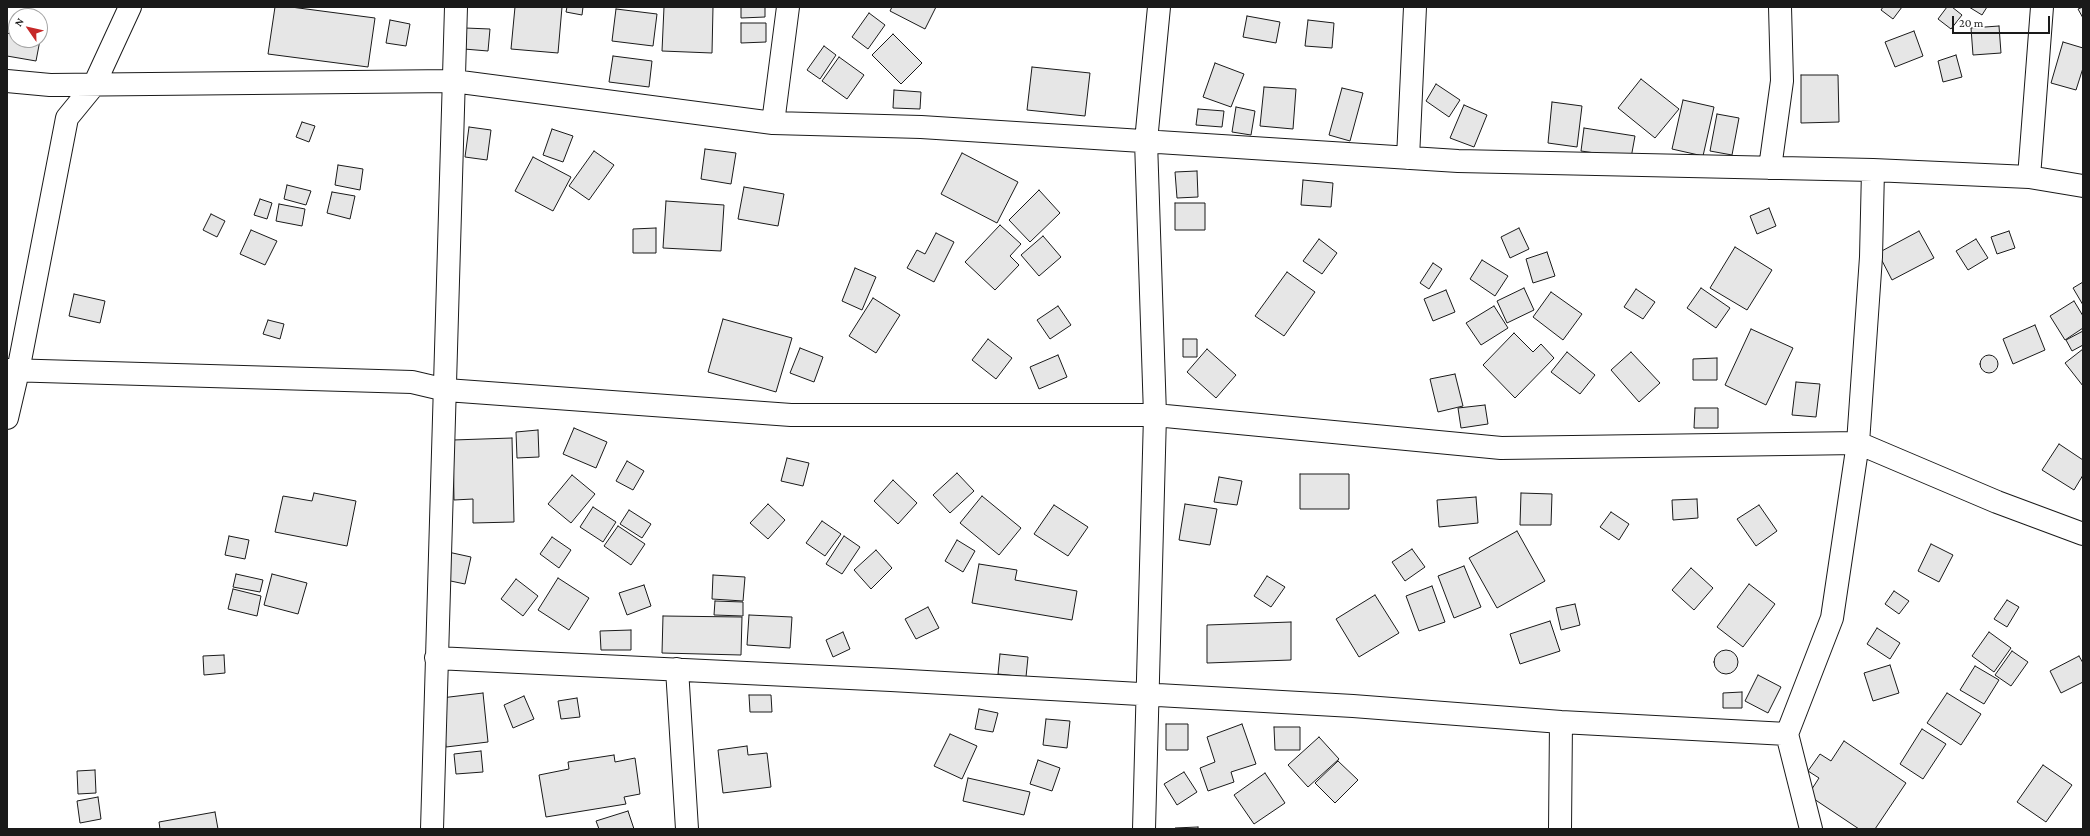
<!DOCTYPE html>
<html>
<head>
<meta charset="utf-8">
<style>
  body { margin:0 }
  #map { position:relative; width:2090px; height:836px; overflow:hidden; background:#fff; font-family:"Crimson Pro",serif }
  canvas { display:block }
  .frame { position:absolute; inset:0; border:8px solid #1a1a1a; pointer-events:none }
  .north { position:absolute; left:8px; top:8px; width:40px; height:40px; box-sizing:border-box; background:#fff; border:1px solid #a3a3a3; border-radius:50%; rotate:304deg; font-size:11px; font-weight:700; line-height:16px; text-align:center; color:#1a1a1a }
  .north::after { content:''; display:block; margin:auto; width:14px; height:18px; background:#c62828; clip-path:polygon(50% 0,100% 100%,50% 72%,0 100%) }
  .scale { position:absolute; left:1952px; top:16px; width:98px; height:18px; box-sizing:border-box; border:2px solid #1a1a1a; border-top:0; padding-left:5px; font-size:12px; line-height:14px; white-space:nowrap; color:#1a1a1a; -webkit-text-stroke:3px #fff; paint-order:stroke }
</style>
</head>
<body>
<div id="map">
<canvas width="2090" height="836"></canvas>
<div class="frame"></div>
<div class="north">N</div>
<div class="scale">20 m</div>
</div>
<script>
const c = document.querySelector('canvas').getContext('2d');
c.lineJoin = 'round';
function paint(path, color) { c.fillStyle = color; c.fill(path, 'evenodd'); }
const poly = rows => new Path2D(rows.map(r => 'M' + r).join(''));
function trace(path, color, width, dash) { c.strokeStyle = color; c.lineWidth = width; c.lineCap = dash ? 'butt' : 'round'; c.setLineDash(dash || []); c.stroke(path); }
const building = poly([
  [275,7,291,7,375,18,368,67,268,54,275,7],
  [515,7,562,7,558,53,511,49,515,7],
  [567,7,583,7,582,15,566,12,567,7],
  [664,7,713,7,712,53,662,51,664,7],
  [741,7,765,7,765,17,741,18,741,7],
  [892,7,936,7,925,29,890,11,892,7],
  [1883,7,1902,7,1893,19,1881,10,1883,7],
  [1947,7,1952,7,1962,15,1951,29,1938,19,1947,7],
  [1969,7,1987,7,1982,15,1969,7],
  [2083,7,2083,18,2078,9,2083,7],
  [616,9,657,14,653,46,612,41,616,9],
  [869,13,885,25,868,49,852,37,869,13],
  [1247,16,1280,22,1276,43,1243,37,1247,16],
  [390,20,410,24,406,46,386,43,390,20],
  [1308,20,1334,23,1332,48,1305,46,1308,20],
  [741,23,766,23,766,42,741,43,741,23],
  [1999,26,2001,53,1973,55,1971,28,1999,26],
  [465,28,490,29,488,51,464,49,465,28],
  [1914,31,1923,56,1895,67,1885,42,1914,31],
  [7,33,16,35,16,40,40,40,36,61,7,56,7,33],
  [893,34,922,63,901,84,872,55,893,34],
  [2063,42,2083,48,2083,68,2076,90,2051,83,2063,42],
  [824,46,836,55,820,79,807,70,824,46],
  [1956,55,1962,77,1943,82,1938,61,1956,55],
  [613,56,652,61,649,87,609,82,613,56],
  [839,57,864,75,847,99,822,81,839,57],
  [1215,63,1244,74,1231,107,1203,97,1215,63],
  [1032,67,1090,73,1085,116,1027,110,1032,67],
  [1801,75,1838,75,1839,122,1801,123,1801,75],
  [1641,79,1679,109,1655,138,1618,108,1641,79],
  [1436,84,1460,100,1449,117,1426,101,1436,84],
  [1264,87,1296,89,1293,129,1260,126,1264,87],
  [1342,88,1363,93,1350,141,1329,135,1342,88],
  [894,90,921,92,920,109,893,108,894,90],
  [1683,100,1714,107,1703,156,1672,149,1683,100],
  [1552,102,1582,106,1577,147,1548,143,1552,102],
  [1464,105,1487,115,1474,147,1450,138,1464,105],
  [1236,107,1255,111,1251,135,1232,132,1236,107],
  [1198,109,1224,111,1222,127,1196,125,1198,109],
  [1717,114,1739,118,1732,155,1710,151,1717,114],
  [302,122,315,126,309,142,296,137,302,122],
  [469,127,491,130,487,160,465,157,469,127],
  [1584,128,1635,136,1631,158,1581,151,1584,128],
  [552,129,573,136,563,162,543,155,552,129],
  [705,149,736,153,731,184,701,179,705,149],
  [594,151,614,165,589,200,569,186,594,151],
  [962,153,1018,182,997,223,941,194,962,153],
  [533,157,571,177,553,211,515,191,533,157],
  [338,165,363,169,360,190,335,185,338,165],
  [1197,171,1198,197,1177,198,1175,172,1197,171],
  [1303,180,1333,183,1331,207,1301,205,1303,180],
  [287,185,311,191,306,205,284,199,287,185],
  [744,187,784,194,778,226,738,219,744,187],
  [1039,190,1060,213,1030,242,1009,220,1039,190],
  [332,192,355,196,350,219,327,213,332,192],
  [260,199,272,203,267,219,254,215,260,199],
  [666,201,724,205,721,251,663,248,666,201],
  [1175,203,1205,203,1205,230,1175,230,1175,203],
  [279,204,305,209,302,226,276,221,279,204],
  [1769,208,1776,226,1757,234,1750,216,1769,208],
  [211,214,225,221,217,237,203,230,211,214],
  [1000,225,1021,244,1010,256,1019,265,995,290,965,262,1000,225],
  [656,228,656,253,633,253,633,229,656,228],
  [1519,228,1529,249,1510,258,1501,237,1519,228],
  [251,230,277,241,265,265,240,254,251,230],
  [1919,231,1934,258,1892,280,1878,253,1919,231],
  [2009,231,2015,248,1997,254,1991,237,2009,231],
  [936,233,954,242,934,282,907,268,917,250,925,254,936,233],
  [1043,236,1061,257,1039,276,1021,255,1043,236],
  [1319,239,1337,253,1322,274,1303,261,1319,239],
  [1976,239,1988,258,1968,270,1956,251,1976,239],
  [1735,247,1772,270,1747,310,1710,288,1735,247],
  [1547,252,1555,276,1533,283,1526,259,1547,252],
  [1482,260,1508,276,1495,296,1470,279,1482,260],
  [1433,263,1442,269,1429,289,1420,283,1433,263],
  [855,268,876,277,862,310,842,301,855,268],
  [1287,272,1315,292,1284,336,1255,316,1287,272],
  [2083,282,2083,305,2073,288,2083,282],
  [1524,288,1534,310,1507,323,1497,301,1524,288],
  [1701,288,1730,308,1716,328,1687,308,1701,288],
  [1636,289,1655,302,1643,319,1624,307,1636,289],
  [1446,290,1455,312,1433,321,1424,299,1446,290],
  [1551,292,1582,314,1563,340,1533,317,1551,292],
  [74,294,105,301,100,323,69,316,74,294],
  [873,298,900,315,876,353,849,336,873,298],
  [2074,301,2083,316,2083,328,2065,340,2050,316,2074,301],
  [1058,306,1071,325,1050,339,1037,320,1058,306],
  [1494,306,1508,328,1481,345,1466,323,1494,306],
  [723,319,792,338,776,392,708,372,723,319],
  [268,320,284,324,280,339,263,334,268,320],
  [2035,325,2045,350,2013,364,2003,339,2035,325],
  [1751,329,1793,348,1766,405,1725,385,1751,329],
  [2083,331,2083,345,2072,351,2066,340,2083,331],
  [1514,333,1533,352,1541,344,1554,358,1515,398,1483,365,1514,333],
  [988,339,1012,358,996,379,972,360,988,339],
  [1183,339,1197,339,1197,357,1183,357,1183,339],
  [800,348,823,357,814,382,790,373,800,348],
  [1207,349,1236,375,1216,398,1187,372,1207,349],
  [2083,349,2083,386,2065,363,2083,349],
  [1567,352,1595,375,1580,394,1551,372,1567,352],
  [1631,352,1660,383,1639,402,1611,370,1631,352],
  [1058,355,1067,377,1039,389,1030,367,1058,355],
  '1980 364a9 9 0 1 1 18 0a9 9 0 1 1-18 0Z',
  [1717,358,1717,380,1693,380,1693,359,1717,358],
  [1455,374,1463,406,1438,412,1430,379,1455,374],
  [1796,382,1820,384,1816,417,1792,415,1796,382],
  [1485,405,1488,424,1461,428,1458,408,1485,405],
  [1695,408,1718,408,1718,428,1694,428,1695,408],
  [574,428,607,442,596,468,563,454,574,428],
  [538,430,539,457,517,458,516,432,538,430],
  [512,438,514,522,473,523,473,499,454,500,453,440,512,438],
  [2059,444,2083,460,2083,475,2074,490,2042,470,2059,444],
  [787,458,809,463,803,486,781,481,787,458],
  [627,461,644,471,633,490,616,481,627,461],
  [957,473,974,491,950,513,933,495,957,473],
  [1300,474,1349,474,1349,509,1300,509,1300,474],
  [572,475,595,494,571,523,548,504,572,475],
  [1219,477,1242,481,1237,505,1214,502,1219,477],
  [893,480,917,503,898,524,874,501,893,480],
  [314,493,356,501,347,546,275,532,283,496,312,501,314,493],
  [1521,493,1552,494,1551,525,1520,525,1521,493],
  [982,496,1021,528,999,555,960,523,982,496],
  [1476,497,1478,523,1439,527,1437,500,1476,497],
  [1697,499,1698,518,1673,520,1672,500,1697,499],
  [768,504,785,520,768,539,750,523,768,504],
  [1185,504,1217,509,1210,545,1179,540,1185,504],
  [1054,505,1088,527,1068,556,1034,534,1054,505],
  [1759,505,1777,531,1756,546,1737,519,1759,505],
  [593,507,616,522,603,542,580,527,593,507],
  [629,510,651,524,642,538,620,524,629,510],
  [1611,512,1629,524,1619,540,1600,527,1611,512],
  [822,521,841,534,825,556,806,543,822,521],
  [618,526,645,544,631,565,604,546,618,526],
  [1517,531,1545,581,1497,608,1469,558,1517,531],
  [229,536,249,540,245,559,225,555,229,536],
  [844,536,860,547,842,574,826,564,844,536],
  [552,537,571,550,559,568,540,554,552,537],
  [957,540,975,551,963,572,945,561,957,540],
  [1931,544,1953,555,1939,582,1918,571,1931,544],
  [1412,549,1425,567,1405,581,1392,562,1412,549],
  [876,550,892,568,871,589,854,570,876,550],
  [448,552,471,557,465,584,441,579,448,552],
  [979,564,1017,570,1015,580,1077,591,1072,620,972,603,979,564],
  [1464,566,1481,607,1454,618,1438,576,1464,566],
  [1691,568,1713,588,1694,610,1672,590,1691,568],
  [236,574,263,580,260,592,233,587,236,574],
  [272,574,307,583,298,614,264,605,272,574],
  [713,575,745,577,743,601,712,599,713,575],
  [1267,576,1285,587,1271,607,1254,596,1267,576],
  [558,578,589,598,569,630,538,610,558,578],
  [516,579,538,596,523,616,501,599,516,579],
  [1749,584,1775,604,1743,647,1717,627,1749,584],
  [644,585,651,606,627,615,619,593,644,585],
  [1432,586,1445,622,1419,631,1406,596,1432,586],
  [233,589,261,596,257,616,228,609,233,589],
  [1894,591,1909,601,1899,614,1885,604,1894,591],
  [1375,595,1399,633,1359,657,1336,619,1375,595],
  [2007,600,2019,607,2007,627,1994,619,2007,600],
  [715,601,743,602,743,616,714,615,715,601],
  [1575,604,1580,625,1561,630,1556,608,1575,604],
  [928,607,939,628,916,639,905,619,928,607],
  [749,615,792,617,790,648,747,645,749,615],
  [663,616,742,617,741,655,662,653,663,616],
  [1550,621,1560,651,1520,664,1510,634,1550,621],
  [1291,622,1291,660,1207,663,1207,625,1291,622],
  [1877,628,1900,643,1890,659,1867,644,1877,628],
  [631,630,631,650,601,650,600,631,631,630],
  [843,632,850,649,833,657,826,640,843,632],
  [1989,632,2011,648,1994,672,1972,656,1989,632],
  '1714 662a12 12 0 1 1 24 0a12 12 0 1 1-24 0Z',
  [2012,651,2028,662,2011,686,1995,675,2012,651],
  [1000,654,1028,657,1026,677,998,674,1000,654],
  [224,655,225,673,204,675,203,656,224,655],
  [2079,656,2083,663,2083,682,2061,693,2050,671,2079,656],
  [1890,665,1899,693,1873,701,1864,673,1890,665],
  [1975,666,1999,680,1984,704,1960,690,1975,666],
  [1758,675,1781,687,1768,713,1745,701,1758,675],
  [1742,692,1742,708,1723,708,1723,693,1742,692],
  [483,693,488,742,446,747,441,698,483,693],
  [1947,693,1981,714,1961,745,1927,723,1947,693],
  [749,695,771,695,772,712,750,712,749,695],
  [524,696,534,719,513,728,504,705,524,696],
  [577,698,580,717,561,719,558,701,577,698],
  [979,709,998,713,993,732,975,729,979,709],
  [1046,719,1070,721,1067,748,1043,745,1046,719],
  [1166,724,1188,724,1188,750,1166,750,1166,724],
  [1242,724,1256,764,1231,772,1234,782,1208,791,1200,768,1215,762,1207,737,1242,724],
  [1274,727,1300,727,1300,750,1275,750,1274,727],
  [1922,729,1946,744,1923,779,1900,764,1922,729],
  [950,734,977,746,962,779,934,766,950,734],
  [1319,737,1339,759,1308,787,1288,765,1319,737],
  [1844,741,1906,783,1875,829,1859,829,1808,795,1819,778,1808,771,1820,754,1831,761,1844,741],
  [747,746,748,755,767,753,771,787,723,793,718,750,747,746],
  [481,751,483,772,456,774,454,754,481,751],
  [614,755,615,762,635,758,640,794,624,797,626,804,546,817,539,775,569,769,568,762,614,755],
  [1038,760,1060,768,1052,791,1030,784,1038,760],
  [1338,761,1358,780,1335,803,1315,783,1338,761],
  [2043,765,2072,785,2046,822,2017,802,2043,765],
  [95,770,96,793,78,794,77,771,95,770],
  [1184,772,1197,792,1177,805,1164,784,1184,772],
  [1265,773,1285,803,1254,824,1234,795,1265,773],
  [968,778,1030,792,1024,815,963,801,968,778],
  [98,797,101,819,80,823,77,801,98,797],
  [628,811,634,829,599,829,596,821,628,811],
  [215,812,218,829,160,829,159,822,215,812],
  [1198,827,1198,829,1175,829,1175,828,1198,827]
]);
const street = poly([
  [7,81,50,85,453,81,773,123,921,127,1458,161,1873,170,2029,177,2083,186],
  [773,123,788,7],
  [1408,158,1415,7],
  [1770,168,1782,81,1780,7],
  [1873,170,1871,257,1858,443,1997,502,2083,534],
  [2029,177,2042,7],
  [7,370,412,382,446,390,791,415,1155,415,1501,448,1858,443,1832,618,1787,734,1811,829],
  [7,418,18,371,67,118,94,85,130,7],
  [436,658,891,680,1353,706,1561,722,1787,734],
  [677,669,687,829],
  [432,829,456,7],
  [1144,829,1155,415,1146,141,1159,7],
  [1560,829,1561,722]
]);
paint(building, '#e6e6e6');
trace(building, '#1a1a1a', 1);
trace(street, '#1a1a1a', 24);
trace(street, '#fff', 22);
</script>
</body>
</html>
